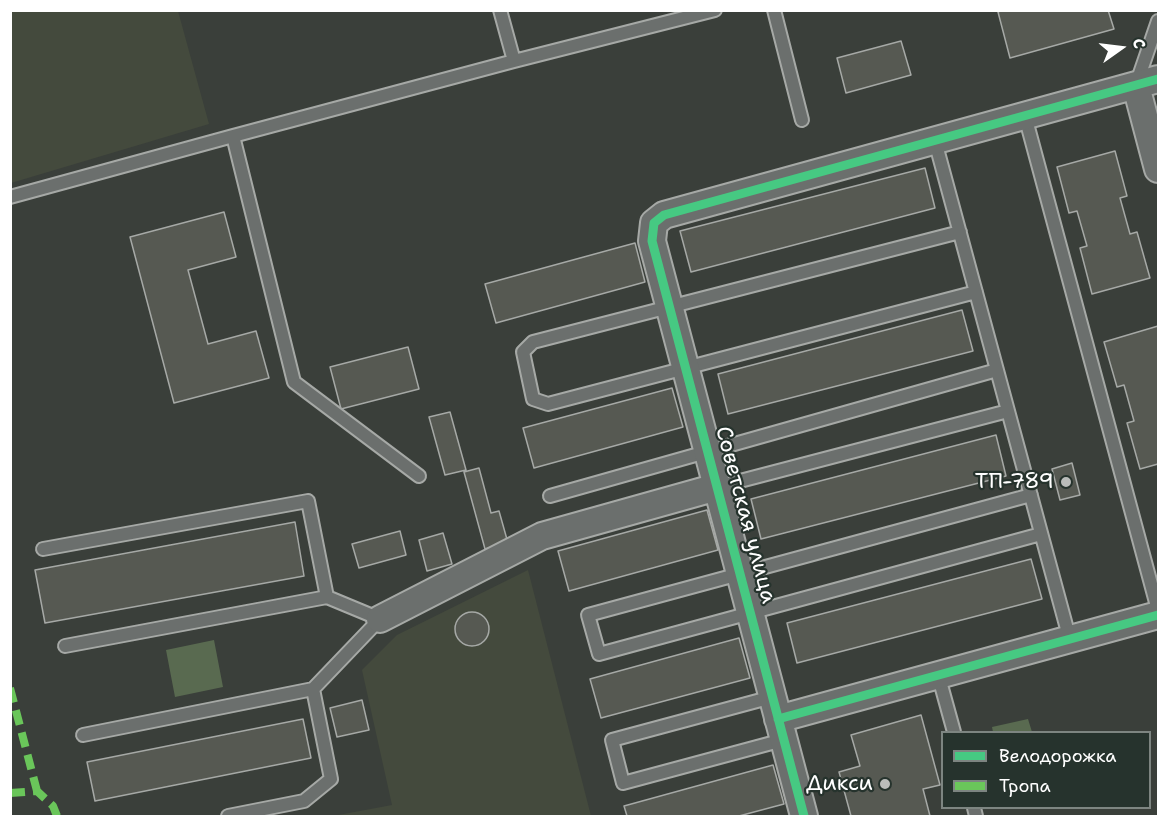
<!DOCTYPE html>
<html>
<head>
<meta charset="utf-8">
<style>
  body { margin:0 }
  #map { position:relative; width:1169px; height:827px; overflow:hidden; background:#3a3f3a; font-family:"Shantell Sans",sans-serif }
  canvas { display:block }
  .frame { position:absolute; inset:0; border:12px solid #fff; pointer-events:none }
  .legend { position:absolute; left:941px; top:731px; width:210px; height:78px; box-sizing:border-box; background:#26332d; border:2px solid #7d8581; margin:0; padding:8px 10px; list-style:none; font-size:18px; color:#fff }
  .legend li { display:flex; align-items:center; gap:12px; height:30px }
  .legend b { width:30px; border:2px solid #7d8581 }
  .north { position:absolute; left:1091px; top:18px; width:60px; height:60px; -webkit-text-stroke:4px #26332d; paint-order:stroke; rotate:76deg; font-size:16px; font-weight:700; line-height:24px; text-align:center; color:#fff }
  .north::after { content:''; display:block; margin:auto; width:21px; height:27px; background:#fff; clip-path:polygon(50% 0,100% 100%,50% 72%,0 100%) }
</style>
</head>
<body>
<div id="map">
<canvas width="1169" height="827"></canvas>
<div class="frame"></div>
<ul class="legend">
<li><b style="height:8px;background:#46c982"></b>Велодорожка</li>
<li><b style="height:8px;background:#6ac65a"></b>Тропа</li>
</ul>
<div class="north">С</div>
</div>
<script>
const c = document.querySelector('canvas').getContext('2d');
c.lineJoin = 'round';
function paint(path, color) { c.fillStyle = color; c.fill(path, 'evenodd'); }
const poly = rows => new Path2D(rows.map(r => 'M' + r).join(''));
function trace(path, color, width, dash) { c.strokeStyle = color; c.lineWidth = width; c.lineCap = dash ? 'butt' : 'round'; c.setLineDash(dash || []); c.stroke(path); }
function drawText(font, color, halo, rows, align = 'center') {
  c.font = font + ' "Shantell Sans",sans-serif'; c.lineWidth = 4.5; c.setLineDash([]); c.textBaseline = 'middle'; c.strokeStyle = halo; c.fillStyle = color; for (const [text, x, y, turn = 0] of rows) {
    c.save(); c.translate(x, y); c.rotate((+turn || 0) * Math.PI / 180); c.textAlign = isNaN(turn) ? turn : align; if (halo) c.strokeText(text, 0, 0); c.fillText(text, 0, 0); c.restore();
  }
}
const built = poly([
  [11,10,178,11,209,124,11,183],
  [528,570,591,816,333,816,392,805,362,670,397,635]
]);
const green = poly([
  [214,640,223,687,175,697,166,650],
  [1028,719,1032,732,993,732,992,727]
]);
const building = poly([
  [1002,10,1108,10,1114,29,1010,58,998,12,1002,10],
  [901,41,911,75,846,93,837,58,901,41],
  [1115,151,1127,196,1120,198,1130,234,1137,232,1150,278,1092,294,1080,248,1087,246,1077,211,1069,213,1057,167,1115,151],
  [925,168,935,208,691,272,680,231,925,168],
  [224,212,236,257,188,270,208,344,256,331,269,378,174,403,130,237,224,212],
  [635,243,645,282,496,323,485,284,635,243],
  [962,310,973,351,728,414,718,374,962,310],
  [1158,326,1158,464,1140,469,1127,423,1134,421,1124,385,1117,387,1104,342,1158,326],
  [408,347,419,389,341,409,330,367,408,347],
  [672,388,683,427,534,468,523,428,672,388],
  [450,412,466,470,445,475,429,417,450,412],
  [996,435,1006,476,761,539,751,499,996,435],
  [1072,463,1080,495,1060,500,1052,469,1072,463],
  [479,468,491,513,499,511,508,543,485,549,464,472,479,468],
  [707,510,718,550,569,591,558,551,707,510],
  [295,522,304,576,45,623,35,570,295,522],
  [400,531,406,555,359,568,352,544,400,531],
  [443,533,452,564,427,571,419,540,443,533],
  [1031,559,1042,599,797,663,787,623,1031,559],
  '455 629a17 17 0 1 1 34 0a17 17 0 1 1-34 0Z',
  [739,638,750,678,601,718,590,679,739,638],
  [362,700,369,730,337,737,330,708,362,700],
  [921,715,940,785,923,789,930,816,851,816,839,772,860,766,851,735,921,715],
  [303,719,311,758,95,801,87,762,303,719],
  [773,765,784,804,739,816,627,816,624,806,773,765]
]);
const lane = poly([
  [500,10,514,61],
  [774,10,802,120],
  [1136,85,1158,21],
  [1025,116,1158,610],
  [935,141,1070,640],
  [10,197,233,136],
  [960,232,533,342,523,352,533,399,548,404,976,292],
  [419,476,294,382,233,136,514,61,715,10],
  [717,487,1008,411],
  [1031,495,588,615,599,654,1041,534],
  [550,496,997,370],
  [43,549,308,501,327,597],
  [65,646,327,597,380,619,313,689,331,779,304,801,228,816],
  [938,674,954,732],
  [772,697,612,740,623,783,783,740],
  [83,735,313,689],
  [974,808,976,816]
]);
const street = poly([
  [1136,86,1158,169],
  [380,619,542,536,717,487],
  [778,719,1158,615],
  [804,816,652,241,654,223,664,215,1158,79]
]);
const quiet = poly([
  [10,688,37,791],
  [10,793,37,791,53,806,57,816]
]);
const cycleway = poly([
  [778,719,1158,615],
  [804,816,652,241,654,223,664,215,1158,79]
]);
const markers = [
  [1066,482,6,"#babcba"],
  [885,784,6,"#babcba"]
];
const poiNames = [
  ["ТП-789",1054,482],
  ["Дикси",873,784]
];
const streetNames = [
  ["Советская улица",745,515,75]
];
paint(built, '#444a3d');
paint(green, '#596a50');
paint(building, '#565952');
trace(building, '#a6a9a6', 1.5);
trace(lane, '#a6a9a6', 16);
trace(street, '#a6a9a6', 30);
trace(lane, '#6b6f6d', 12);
trace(street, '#6b6f6d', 26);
trace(quiet, '#6ac65a', 8, [15, 8]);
trace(cycleway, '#46c982', 9);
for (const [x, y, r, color] of markers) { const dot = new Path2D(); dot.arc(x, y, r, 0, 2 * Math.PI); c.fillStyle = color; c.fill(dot); trace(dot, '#26332d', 2); }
drawText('22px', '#fff', '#26332d', poiNames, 'right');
drawText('22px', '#fff', '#26332d', streetNames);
</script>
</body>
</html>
